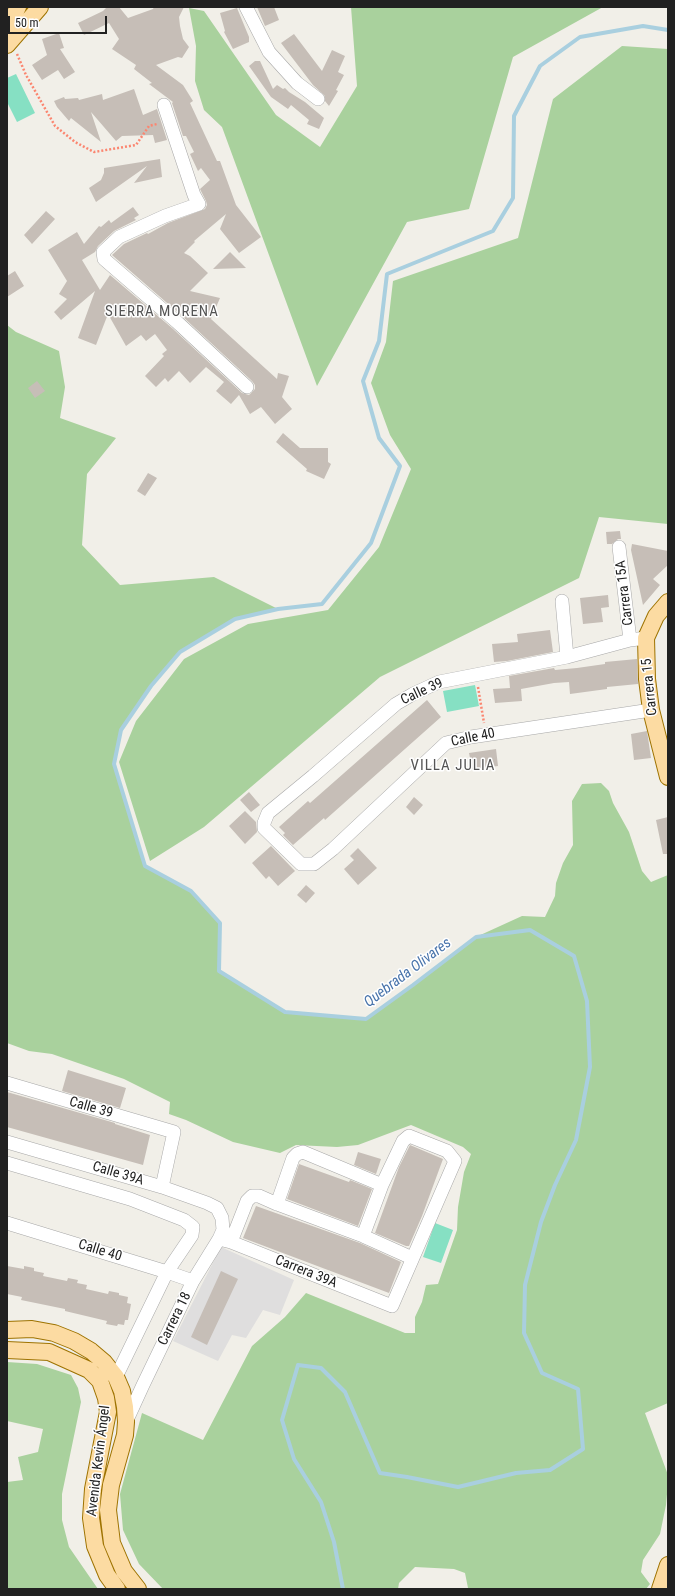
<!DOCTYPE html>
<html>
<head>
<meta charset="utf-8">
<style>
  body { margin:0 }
  #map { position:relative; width:675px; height:1596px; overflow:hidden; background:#f1efe8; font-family:"Roboto Condensed",sans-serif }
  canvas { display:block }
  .frame { position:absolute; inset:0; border:8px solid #212121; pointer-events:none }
  .scale { position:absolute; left:8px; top:16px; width:99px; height:18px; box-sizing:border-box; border:2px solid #212121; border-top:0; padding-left:5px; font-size:12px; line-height:14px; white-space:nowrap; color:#212121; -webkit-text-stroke:3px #fff; paint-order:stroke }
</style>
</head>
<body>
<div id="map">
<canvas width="675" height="1596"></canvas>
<div class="frame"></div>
<div class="scale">50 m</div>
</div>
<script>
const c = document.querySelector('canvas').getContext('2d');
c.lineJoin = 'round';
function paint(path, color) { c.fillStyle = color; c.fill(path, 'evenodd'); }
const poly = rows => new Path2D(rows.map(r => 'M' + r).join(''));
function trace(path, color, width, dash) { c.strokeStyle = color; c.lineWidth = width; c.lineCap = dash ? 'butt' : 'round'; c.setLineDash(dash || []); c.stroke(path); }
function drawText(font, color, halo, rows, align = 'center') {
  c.font = font + ' "Roboto Condensed",sans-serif'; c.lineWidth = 3; c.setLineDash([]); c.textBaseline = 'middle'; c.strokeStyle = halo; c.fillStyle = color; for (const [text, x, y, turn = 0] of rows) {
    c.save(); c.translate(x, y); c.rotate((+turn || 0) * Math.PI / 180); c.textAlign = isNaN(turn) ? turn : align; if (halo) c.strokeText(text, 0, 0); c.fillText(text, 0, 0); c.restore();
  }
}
const residential = poly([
  [221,1247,294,1280,280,1315,263,1310,246,1338,232,1335,218,1361,173,1341]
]);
const forest = poly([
  [351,7,603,7,513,57,469,209,407,222,317,386,222,127,204,110,195,81,196,46,189,8,204,11,276,115,320,147,357,86],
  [622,46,668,49,668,524,599,517,579,578,380,677,204,827,150,861,119,762,136,721,184,659,248,624,328,610,379,547,411,469,390,435,371,383,386,342,393,281,518,238,553,99],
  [7,325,16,332,59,351,65,387,60,418,116,438,87,474,82,545,120,585,214,577,278,609,235,619,180,652,151,686,121,730,114,764,145,866,191,891,220,923,219,971,285,1012,366,1019,413,985,476,937,522,916,545,917,555,896,556,883,563,863,573,845,572,801,582,784,601,783,609,791,613,803,629,832,642,871,651,882,668,875,668,1403,645,1413,668,1475,668,1483,666,1505,660,1534,643,1560,641,1572,650,1584,646,1589,465,1589,468,1588,465,1573,454,1569,415,1567,399,1583,398,1589,163,1589,139,1564,123,1530,120,1494,142,1413,203,1440,252,1346,285,1317,306,1293,405,1333,415,1333,415,1317,422,1302,426,1285,438,1284,457,1230,458,1207,464,1172,471,1154,463,1147,411,1125,358,1145,337,1147,296,1145,280,1153,233,1142,186,1120,169,1114,170,1102,124,1079,52,1054,29,1051,7,1043],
  [7,1362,37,1364,71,1375,78,1388,81,1402,62,1494,62,1520,69,1547,98,1589,7,1589,7,1482,23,1480,18,1457,38,1452,43,1429,7,1421]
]);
const pitch = poly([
  [16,74,35,113,17,122,7,102,7,78],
  [475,685,479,706,447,712,443,691],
  [435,1223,453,1230,441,1263,423,1257]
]);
const stream = poly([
  [343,1589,334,1542,321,1502,294,1459,282,1420,298,1365,321,1368,345,1392,380,1473,407,1477,458,1487,516,1473,550,1470,583,1449,578,1389,542,1373,524,1333,525,1285,541,1222,555,1185,576,1140,590,1067,587,1001,574,956,530,930,476,937,413,985,366,1019,285,1012,219,971,220,923,191,891,145,866,114,764,121,730,151,686,180,652,235,619,278,609,322,604,371,543,400,466,379,438,363,381,379,341,387,274,493,231,513,198,514,116,540,66,580,37,643,26,668,30]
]);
const building = poly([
  [107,7,119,7,128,18,153,9,154,7,184,7,179,17,180,26,183,39,189,47,182,58,178,57,156,65,183,85,193,101,190,103,217,161,220,161,236,205,261,237,239,253,220,229,226,214,194,241,195,242,184,253,190,256,208,273,190,291,220,298,211,319,277,379,278,373,289,376,282,397,292,409,275,424,261,407,250,414,239,395,231,404,216,391,224,382,206,367,190,383,179,371,168,382,165,378,156,387,145,376,164,356,162,354,167,350,155,334,146,341,141,335,126,346,108,314,96,345,78,338,95,291,61,320,54,312,67,299,59,294,67,281,48,250,77,232,84,244,99,226,101,227,109,220,111,223,133,207,139,215,134,218,136,220,114,231,98,246,95,252,82,260,100,290,110,275,172,328,242,393,249,395,255,389,255,385,252,381,182,316,112,255,124,244,147,233,148,234,168,223,205,209,207,205,206,201,200,189,210,180,201,168,198,171,190,154,194,152,186,136,183,136,172,103,173,102,149,84,152,83,134,69,136,65,112,49,119,39,109,23,84,35,78,23,103,11],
  [257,7,274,7,279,20,265,26],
  [237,8,249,37,249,42,233,49,224,32,225,31,220,13],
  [59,33,64,48,60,49,75,72,64,79,58,70,42,80,32,65,47,55,42,39],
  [294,34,322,71,332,50,345,56,338,72,344,75,336,90,338,91,329,106,325,101,325,96,313,85,281,43],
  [255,61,260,61,273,89,277,85,283,89,285,88,289,92,305,102,324,118,319,129,307,124,309,120,291,105,288,109,271,97,249,66],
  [134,89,143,115,157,109,167,140,155,143,153,135,122,136,116,141,91,112,101,142,71,118,69,121,57,107,54,101,64,97,65,99,78,98,79,100,102,94,103,100],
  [160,159,162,177,134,183,147,166,96,202,89,188,101,180,104,173,104,168],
  [46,211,55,219,32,244,24,235],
  [230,252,246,268,213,269],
  [15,271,24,286,7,297,7,276],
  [37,381,45,391,35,398,28,388],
  [283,433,300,448,328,448,328,462,331,464,324,479,306,471,307,469,276,442],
  [148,473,157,478,145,496,137,491],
  [620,531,621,539,618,539,612,544,607,544,606,532],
  [632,544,668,551,668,565,653,579,660,585,643,605,631,550],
  [608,595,609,607,601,608,603,622,583,624,580,598],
  [550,630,553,652,507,661,494,662,492,644,518,642,517,634],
  [637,659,638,684,607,687,607,689,570,694,569,682,554,683,521,689,522,701,495,703,493,689,510,688,509,676,554,668,555,670,577,668,605,664,605,662],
  [427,700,441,717,325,820,324,818,293,845,283,835,285,833,279,827,308,801,310,803],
  [647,731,651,758,634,760,631,734],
  [496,749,498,766,472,769,469,753],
  [249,792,260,805,251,812,240,800],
  [414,797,423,805,414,815,406,807],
  [245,811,256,822,257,832,245,844,229,826],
  [668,817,668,854,663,854,656,820],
  [271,846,295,871,278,886,269,876,266,879,252,863],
  [358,848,377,868,358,885,344,869,354,860,350,856],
  [306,885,315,893,306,903,297,895],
  [68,1070,126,1088,120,1108,62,1091],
  [7,1092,115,1123,115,1124,150,1135,143,1165,7,1127],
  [410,1145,443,1159,422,1216,409,1246,406,1246,375,1233,399,1167],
  [358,1152,381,1159,376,1174,354,1165],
  [299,1164,349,1182,350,1180,372,1189,358,1226,287,1199],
  [256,1206,360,1243,401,1262,389,1293,243,1238],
  [7,1266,24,1269,24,1266,34,1268,34,1271,44,1273,43,1276,67,1281,68,1278,78,1280,77,1283,87,1285,86,1289,108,1294,109,1291,119,1293,119,1295,128,1297,127,1303,131,1304,128,1320,125,1320,124,1325,118,1324,117,1326,106,1324,107,1321,65,1311,65,1309,21,1300,22,1297,7,1294],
  [221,1271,238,1279,207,1345,191,1337]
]);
const path = poly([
  [17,54,26,75,55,126,75,142,94,152,136,145,149,126,157,124],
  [478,687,484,723]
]);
const minor = poly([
  [246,7,269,52,297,83,318,99],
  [164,105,194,195,199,204,165,216,119,237,103,252,104,259,177,322,247,387],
  [619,547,630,640],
  [562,601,567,657],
  [646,638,630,640,567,657,439,682,413,694,396,704,313,776,268,813,264,823,264,828,301,864,314,864,333,849,446,743,471,737,651,710],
  [7,1083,174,1132,162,1187],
  [7,1142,162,1187,207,1203,217,1208,222,1218,223,1230,219,1239,193,1281,143,1385,126,1422],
  [7,1163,130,1199,184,1220,193,1227,192,1235,167,1272,116,1377],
  [277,1204,293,1158,297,1154,303,1152,382,1185],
  [7,1223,167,1272,193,1281],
  [219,1239,231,1242,392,1306,455,1161,447,1151,409,1136,403,1141,382,1185,363,1236],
  [231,1242,247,1201,252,1196,259,1196,277,1204,363,1236,412,1258]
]);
const major = poly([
  [7,29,18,7],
  [7,45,40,7],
  [668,602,656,616,646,638,647,679,651,710,668,777],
  [7,1330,32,1329,54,1333,74,1341,91,1351,104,1362,116,1377,122,1391,125,1407,126,1422,125,1435,111,1485,108,1510,112,1543,124,1571,138,1589],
  [7,1350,49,1352,89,1370,100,1381,106,1398,108,1412,93,1489,91,1518,95,1546,107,1575,117,1589],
  [660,1589,668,1565]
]);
const streetNames = [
  ["Carrera 15A",625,593,-97],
  ["Carrera 15",650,687,-96],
  ["Calle 39",422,692,-25],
  ["Calle 40",473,738,-12],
  ["Calle 39",91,1108,16],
  ["Calle 39A",118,1174,16],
  ["Calle 40",100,1251,17],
  ["Carrera 39A",306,1272,22],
  ["Carrera 18",175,1319,-64],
  ["Avenida Kevin Ángel",99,1461,-83]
];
const neighbourhoodNames = [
  ["SIERRA MORENA",162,312],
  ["VILLA JULIA",453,766]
];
const waterNames = [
  ["Quebrada Olivares",408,973,-37]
];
paint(residential, '#dfdede');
paint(forest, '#a9d19d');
paint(pitch, '#86e0c3');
trace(stream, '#a9cfdf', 4);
paint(building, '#c6beb7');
trace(minor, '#a8a8a8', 14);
trace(major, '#9e7300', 18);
trace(path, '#fb8670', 2.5, [2, 2]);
trace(minor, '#fff', 13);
trace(major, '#fcdba2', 16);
drawText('14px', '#212121', '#fff', streetNames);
c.letterSpacing = '1px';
drawText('15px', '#545454', '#fff', neighbourhoodNames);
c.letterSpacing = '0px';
drawText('italic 15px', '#4974ab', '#fff', waterNames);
</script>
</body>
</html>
